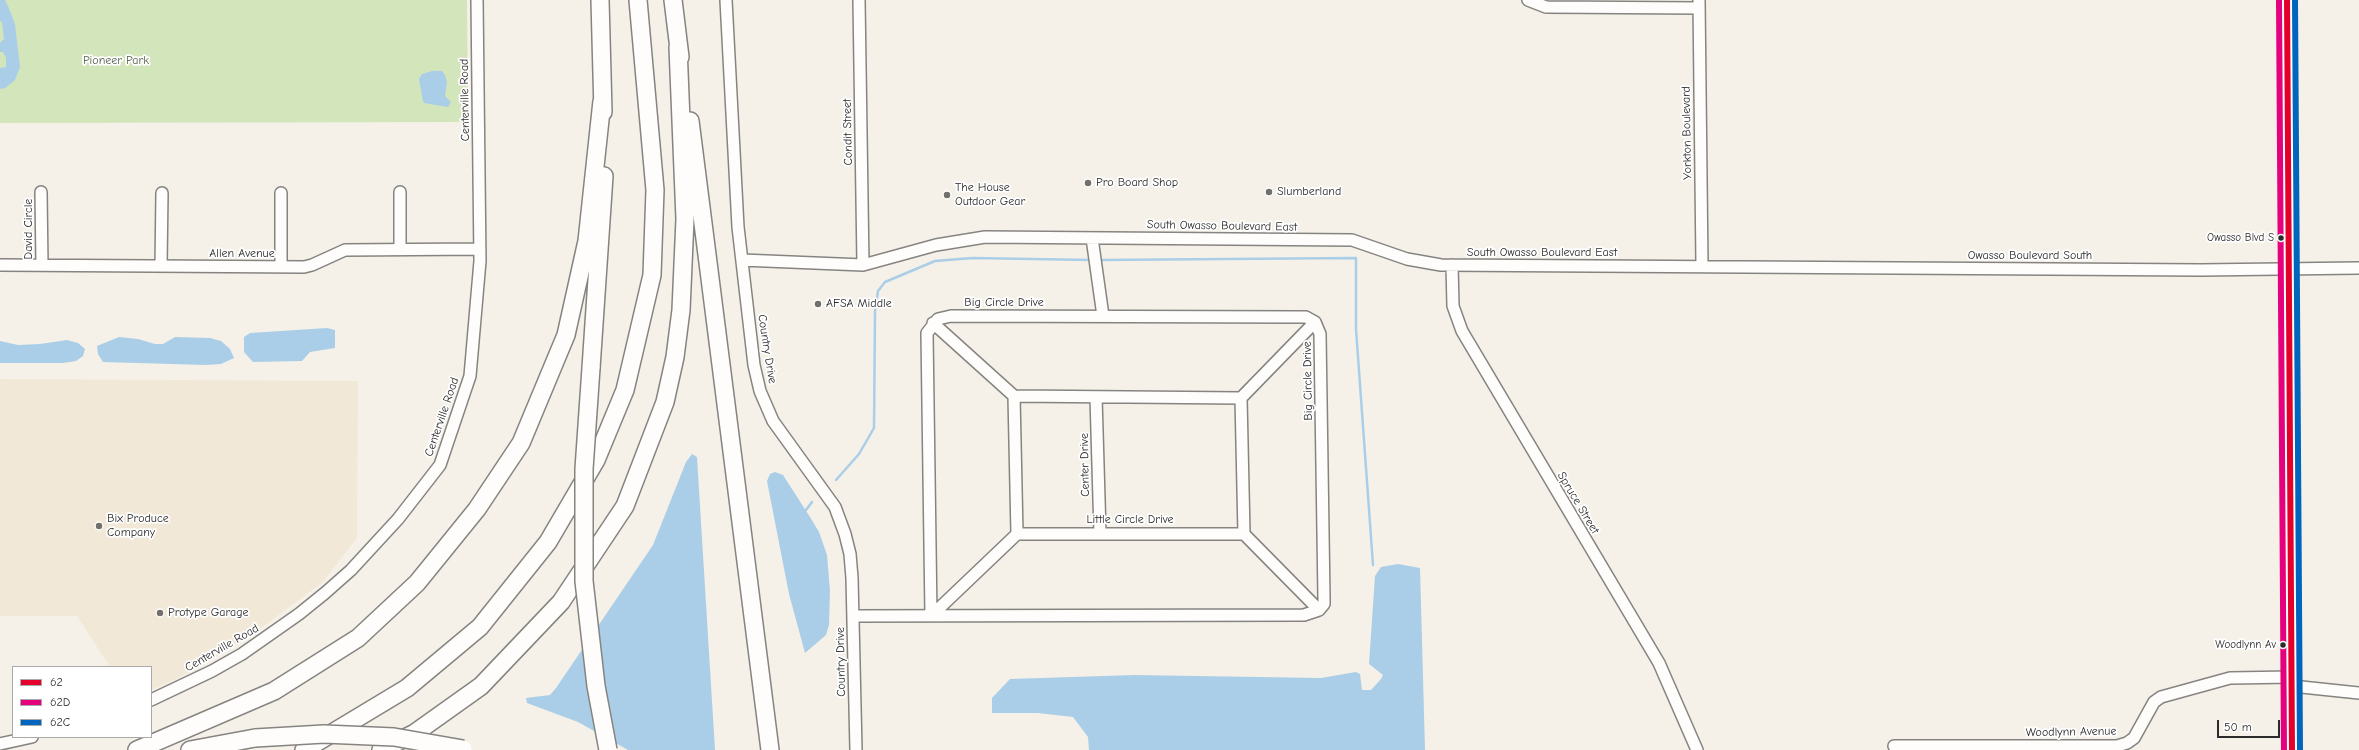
<!DOCTYPE html>
<html>
<head>
<meta charset="utf-8">
<style>
  body { margin:0 }
  #map { position:relative; width:2359px; height:750px; overflow:hidden; background:#f5f1e8; font-family:"Comic Neue",sans-serif }
  canvas { display:block }
  .legend { position:absolute; left:12px; top:666px; width:140px; height:72px; box-sizing:border-box; background:#fff; border:1px solid #aaa; margin:0; padding:5px 7px; list-style:none; font-size:12px; color:#2b2b2b }
  .legend li { display:flex; align-items:center; gap:8px; height:20px }
  .legend b { width:20px; border:1px solid #aaa }
  .scale { position:absolute; left:2217px; top:720px; width:63px; height:18px; box-sizing:border-box; border:2px solid #2b2b2b; border-top:0; padding-left:5px; font-size:12px; line-height:14px; white-space:nowrap; color:#2b2b2b; -webkit-text-stroke:3px #fff; paint-order:stroke }
</style>
</head>
<body>
<div id="map">
<canvas width="2359" height="750"></canvas>
<ul class="legend">
<li><b style="height:5px;background:#e4002b"></b>62</li>
<li><b style="height:5px;background:#e5007d"></b>62D</li>
<li><b style="height:5px;background:#0065bd"></b>62C</li>
</ul>
<div class="scale">50 m</div>
</div>
<script>
const c = document.querySelector('canvas').getContext('2d');
c.lineJoin = 'round';
function paint(path, color) { c.fillStyle = color; c.fill(path, 'evenodd'); }
const poly = rows => new Path2D(rows.map(r => 'M' + r).join(''));
function trace(path, color, width, dash) { c.strokeStyle = color; c.lineWidth = width; c.lineCap = dash ? 'butt' : 'round'; c.setLineDash(dash || []); c.stroke(path); }
function drawText(font, color, halo, rows, align = 'center') {
  c.font = font + ' "Comic Neue",sans-serif'; c.lineWidth = 3.5; c.setLineDash([]); c.textBaseline = 'middle'; c.strokeStyle = halo; c.fillStyle = color; for (const [text, x, y, turn = 0] of rows) {
    c.save(); c.translate(x, y); c.rotate((+turn || 0) * Math.PI / 180); c.textAlign = isNaN(turn) ? turn : align; if (halo) c.strokeText(text, 0, 0); c.fillText(text, 0, 0); c.restore();
  }
}
const built = poly([
  [0,379,358,381,357,538,322,583,245,640,178,678,151,690,151,667,110,667,77,616,0,616]
]);
const green = poly([
  [0,0,467,0,468,122,0,123]
]);
const water = poly([
  [0,0,5,0,8,6,15,24,20,67,15,80,5,88,0,89,0,68,6,67,6,58,3,52,0,52,0,43,4,39,2,22,0,21],
  [432,71,442,71,445,75,447,82,445,96,451,102,448,107,424,103,423,101,419,79,422,74],
  [327,328,335,330,335,348,310,352,302,361,253,362,244,352,244,337,250,333],
  [119,337,138,339,155,344,163,344,175,337,210,338,221,341,230,349,234,358,221,364,206,365,103,362,98,354,97,346],
  [67,340,78,343,85,349,83,356,76,361,63,363,0,363,0,341,18,345,40,344],
  [692,454,697,457,715,750,628,750,578,722,527,703,526,698,550,695,556,688,653,545,686,462],
  [775,472,783,475,810,517,819,532,827,555,830,591,829,625,826,635,805,653,789,594,767,481,770,474],
  [1398,564,1420,568,1425,750,1089,750,1088,737,1073,717,1038,713,992,713,992,698,1010,679,1134,675,1321,678,1356,672,1360,674,1362,690,1371,690,1381,679,1383,675,1369,664,1375,576,1381,567]
]);
const stream = poly([
  [1098,260,1356,258,1356,329,1373,565],
  [836,480,859,454,874,428,875,311,878,291,885,282,935,261,972,258,1091,260],
  [806,510,812,502]
]);
const minor = poly([
  [726,0,738,227,754,365,760,391,773,421,835,507,845,534,850,554,852,578,856,750],
  [859,0,863,265],
  [1528,0,1546,7,1699,8],
  [1699,0,1702,266],
  [41,192,42,265],
  [1092,238,1103,316],
  [400,249,400,192],
  [742,260,863,265,936,245,985,237,1352,240,1407,259,1441,265,2201,270,2359,268],
  [0,265,304,267,312,265,345,250,480,249],
  [1452,265,1453,306,1462,331,1659,663,1697,750],
  [161,266,162,193],
  [281,267,281,193],
  [1315,322,1241,398,1244,534,1319,610],
  [933,323,1014,396,1241,398],
  [1014,396,1017,534],
  [1096,397,1100,533],
  [853,616,1304,615,1319,610,1324,604,1324,599,1320,334,1315,322,1306,317,1300,317,951,316,938,319,927,333,931,616],
  [931,616,1017,534,1244,534],
  [2292,686,2359,693],
  [151,700,212,671,242,654,299,614,325,593,351,570,398,519,440,465,470,376,480,261,477,0],
  [0,744,32,737],
  [1894,746,2117,746,2127,743,2134,738,2154,702,2161,697,2230,678,2292,677]
]);
const major = poly([
  [2287,0,2292,750]
]);
const highway = poly([
  [600,0,603,112],
  [673,0,680,57],
  [690,121,770,750],
  [591,368,604,176],
  [137,750,274,691,358,638,417,583,477,509,521,443,566,335,587,241,602,101],
  [190,750,255,738],
  [304,750,407,688,480,627,548,542,596,460,625,390,652,275,655,190,638,0],
  [381,750,415,733,481,686,561,602,625,506,665,402,675,357,681,310,685,219,678,47]
]);
const highwayBridge = poly([
  [591,368,584,469,584,581,596,686,608,750],
  [255,738,324,734,394,737,463,749]
]);
const bus1 = poly([
  [2287,0,2292,750]
]);
const bus2 = poly([
  [2279,0,2284,750]
]);
const bus3 = poly([
  [2295,0,2300,750]
]);
const markers = [
  [1088,183,4,"#72706d"],
  [1269,192,4,"#72706d"],
  [947,195,4,"#72706d"],
  [2281,238,3.5,"#2b2b2b"],
  [818,304,4,"#72706d"],
  [99,526,4,"#72706d"],
  [160,613,4,"#72706d"],
  [2283,645,3.5,"#2b2b2b"]
];
const busNames = [
  ["Owasso Blvd S",2274,238],
  ["Woodlynn Av",2276,645]
];
const parkNames = [
  ["Pioneer Park",116,61]
];
const streetNames = [
  ["Centerville Road",465,100,-91],
  ["Condit Street",848,132,-91],
  ["Yorkton Boulevard",1687,133,-91],
  ["South Owasso Boulevard East",1222,226,1],
  ["David Circle",29,229,-90],
  ["South Owasso Boulevard East",1542,253],
  ["Allen Avenue",242,254],
  ["Owasso Boulevard South",2030,256],
  ["Big Circle Drive",1004,303],
  ["Country Drive",767,349,81],
  ["Big Circle Drive",1308,381,-91],
  ["Centerville Road",442,417,-71],
  ["Center Drive",1085,465,-91],
  ["Spruce Street",1578,503,59],
  ["Little Circle Drive",1130,520],
  ["Centerville Road",222,648,-30],
  ["Country Drive",841,662,-91],
  ["Woodlynn Avenue",2071,732,-1]
];
const poiNames = [
  ["Pro Board Shop",1096,183],
  ["The House",955,188],
  ["Outdoor Gear",955,202],
  ["Slumberland",1277,192],
  ["AFSA Middle",826,304],
  ["Bix Produce",107,519],
  ["Company",107,533],
  ["Protype Garage",168,613]
];
paint(built, '#f2e8d7');
paint(green, '#d3e5bb');
paint(water, '#aacee7');
trace(stream, '#aacee7', 2.5);
trace(minor, '#868480', 14);
trace(major, '#868480', 17);
trace(highway, '#868480', 20);
trace(minor, '#fefdfc', 11);
trace(major, '#fefdfc', 14);
trace(highway, '#fefdfc', 17);
trace(highwayBridge, '#868480', 20, []);
trace(highwayBridge, '#fefdfc', 17);
trace(bus1, '#e4002b', 6);
trace(bus2, '#e5007d', 6);
trace(bus3, '#0065bd', 6);
for (const [x, y, r, color] of markers) { const dot = new Path2D(); dot.arc(x, y, r, 0, 2 * Math.PI); c.fillStyle = color; c.fill(dot); trace(dot, '#fff', 1.5); }
drawText('11px', '#2b2b2b', '#fff', busNames, 'right');
drawText('12px', '#55604b', '#fff', parkNames);
drawText('12px', '#2b2b2b', '#fff', streetNames);
drawText('12px', '#2b2b2b', '#fff', poiNames, 'left');
</script>
</body>
</html>
